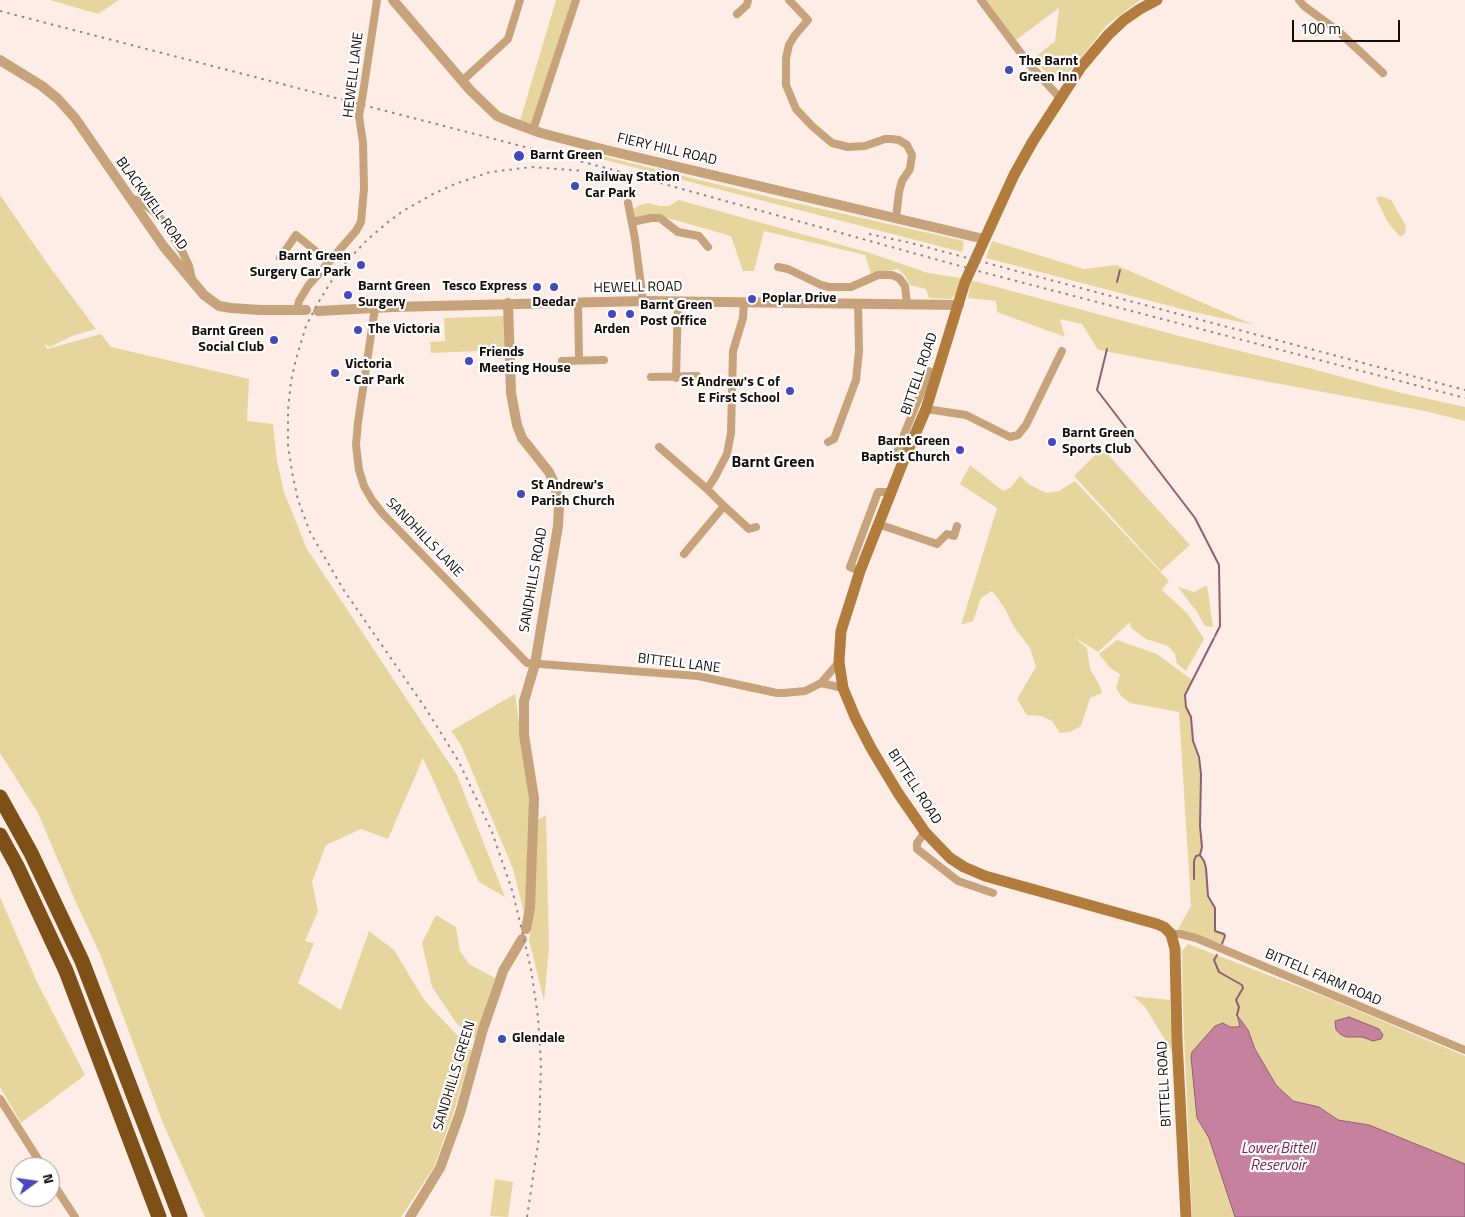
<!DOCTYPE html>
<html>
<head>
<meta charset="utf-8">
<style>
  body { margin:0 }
  #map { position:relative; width:1465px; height:1217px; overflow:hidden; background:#feede7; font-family:"Titillium Web",sans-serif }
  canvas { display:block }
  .north { position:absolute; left:10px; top:1157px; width:50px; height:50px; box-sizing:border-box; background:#fff; border:1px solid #a19e9c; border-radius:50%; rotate:76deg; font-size:14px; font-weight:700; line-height:20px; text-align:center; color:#140c08 }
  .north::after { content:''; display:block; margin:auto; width:18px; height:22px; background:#4449be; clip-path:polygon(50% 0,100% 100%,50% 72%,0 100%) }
  .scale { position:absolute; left:1292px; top:20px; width:108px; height:22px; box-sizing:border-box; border:2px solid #140c08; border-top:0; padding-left:6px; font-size:15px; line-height:18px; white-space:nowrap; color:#140c08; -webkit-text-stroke:4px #fff; paint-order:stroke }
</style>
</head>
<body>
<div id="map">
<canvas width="1465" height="1217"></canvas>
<div class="north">N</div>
<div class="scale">100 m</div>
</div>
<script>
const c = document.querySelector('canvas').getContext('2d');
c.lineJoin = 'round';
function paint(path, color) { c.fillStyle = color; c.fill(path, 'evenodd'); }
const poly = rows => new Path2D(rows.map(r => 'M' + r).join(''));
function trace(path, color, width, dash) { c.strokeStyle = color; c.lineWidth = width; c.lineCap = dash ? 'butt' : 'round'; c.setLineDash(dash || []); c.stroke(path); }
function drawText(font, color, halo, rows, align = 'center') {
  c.font = font + ' "Titillium Web",sans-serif'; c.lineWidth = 4.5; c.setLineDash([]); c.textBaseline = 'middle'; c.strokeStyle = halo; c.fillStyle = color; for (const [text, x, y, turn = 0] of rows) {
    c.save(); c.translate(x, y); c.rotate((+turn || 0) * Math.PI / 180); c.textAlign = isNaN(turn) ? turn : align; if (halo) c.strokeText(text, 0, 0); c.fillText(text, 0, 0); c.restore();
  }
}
const green = poly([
  [50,0,119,0,98,14],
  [556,0,572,0,533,125,520,121],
  [986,0,1140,0,1107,25,1070,71,1055,80,1032,60,1055,41,1059,8,1016,40],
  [578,150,769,197,964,241,962,252,578,153],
  [0,195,47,263,96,329,72,336,50,347,45,344,47,349,101,334,111,347,249,379,247,421,273,424,277,461,284,492,307,549,457,775,505,897,479,882,423,758,388,839,361,829,326,845,312,882,318,911,305,941,314,943,298,983,341,1010,369,931,394,950,425,1001,472,1051,453,1114,434,1167,401,1217,205,1217,162,1121,100,954,74,898,38,813,0,753],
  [1381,196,1391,200,1406,226,1405,234,1400,237,1387,221,1376,198],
  [679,200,867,252,928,273,960,278,956,294,951,299,929,298,926,289,910,285,906,277,898,269,871,274,865,255,764,231,754,271,743,271,731,236,657,215,634,219,633,209,640,205,648,203,660,206,669,206],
  [992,241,1084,269,1116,265,1254,325,1189,311,986,258],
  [971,280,1183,337,1309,368,1401,393,1465,407,1465,421,1425,411,1098,350,1082,324,1060,319,1065,337,997,312,996,301,968,298],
  [504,316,505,350,431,353,430,342,445,341,444,318],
  [1102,448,1190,545,1161,571,1074,476],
  [970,465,1003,491,1010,488,1020,476,1030,485,1047,493,1059,491,1075,481,1169,581,1162,590,1188,614,1204,639,1186,671,1177,664,1175,654,1168,646,1146,639,1131,628,1130,622,1098,652,1074,637,1087,648,1090,669,1100,686,1102,693,1090,698,1081,726,1070,732,1060,733,1052,721,1041,716,1027,715,1017,699,1036,667,1030,648,1014,627,1004,607,992,591,981,598,973,621,961,625,997,508,960,484],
  [1207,585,1210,605,1213,627,1205,626,1197,612,1178,587,1194,592],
  [1117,640,1157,654,1192,680,1185,695,1186,707,1191,717,1193,741,1199,757,1201,774,1200,826,1202,847,1200,855,1204,861,1206,868,1208,896,1215,908,1215,931,1224,934,1225,936,1222,944,1178,929,1191,906,1179,712,1130,703,1121,696,1116,688,1120,674,1110,668,1099,654],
  [515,694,530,804,528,903,524,913,513,869,461,745,451,731],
  [546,815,549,948,544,1001,529,940,532,922,538,820],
  [0,897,37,982,85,1075,21,1123,0,1087],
  [436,915,456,927,460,951,469,964,495,978,475,1039,457,1024,432,987,422,943],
  [1188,944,1330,999,1465,1056,1465,1164,1369,1125,1338,1120,1319,1107,1293,1101,1276,1085,1255,1049,1248,1030,1237,1016,1241,1026,1237,1027,1230,1027,1223,1023,1192,1052,1197,1118,1209,1138,1235,1217,1192,1217,1183,1010,1182,951],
  [1133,996,1170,1000,1172,1051,1145,1007],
  [495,1179,513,1182,508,1217,490,1216]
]);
const water = poly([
  [1237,1015,1248,1030,1255,1049,1276,1085,1293,1101,1319,1107,1338,1120,1369,1125,1465,1164,1465,1217,1235,1217,1209,1138,1197,1118,1191,1057,1192,1052,1215,1026,1223,1023,1230,1027,1237,1027,1240,1026,1237,1015],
  [1349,1017,1379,1029,1383,1035,1381,1039,1373,1041,1362,1037,1346,1037,1340,1034,1336,1030,1335,1021,1349,1017]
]);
const stream = poly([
  [1117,282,1120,270],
  [1107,349,1097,390,1195,518,1219,565,1220,626,1215,636],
  [1214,638,1185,695,1186,707,1191,717,1193,741,1199,757,1201,774,1200,826,1202,847,1200,855,1204,861,1206,868,1208,896,1215,908,1215,931,1224,934,1225,936,1222,944],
  [1194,879,1194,861,1196,856,1200,855],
  [1217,955,1214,960,1219,972,1242,985,1243,988,1236,1000,1239,1007,1237,1015]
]);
const minor = poly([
  [789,0,808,20,795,35,789,45,786,58,786,85,796,109,812,126,832,143,848,147,865,146,885,139,892,139,899,140,907,145,912,155,910,169,902,181,899,192,896,218],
  [981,0,1029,64,1060,98],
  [1299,0,1304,6,1338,31,1383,73],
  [737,14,747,5,748,0],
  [462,81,508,39,520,0],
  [363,93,377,0],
  [533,130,576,0],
  [130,198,140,201,153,211,162,220,182,251,189,266,192,279],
  [628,203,635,239,643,301],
  [632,222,651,218,660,218,678,232,699,236,708,247],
  [280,258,296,235,328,261],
  [778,267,788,269,821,285,829,287,851,287,878,275,892,275,899,278,905,286,907,304],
  [578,302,579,360],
  [375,308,358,422,356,445,359,470,364,486,372,500,383,514,527,663,698,676,777,693,784,693,805,691,821,683,839,662],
  [297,310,299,301,308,286,356,231,361,222,364,188,363,143,359,116],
  [562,361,604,360],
  [929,371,926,380,930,382],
  [651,377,697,376],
  [676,378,678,301],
  [926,409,966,415,1010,437,1018,435,1026,425,1062,351],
  [828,442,834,439,856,380,859,351,858,303],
  [659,447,707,489],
  [895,457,926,380],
  [724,506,749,529,756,527],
  [878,524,937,544,947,534,954,536,957,526],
  [684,554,724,506,707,489,715,477,727,454,731,433,733,351,743,318,744,302],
  [860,571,850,567,878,492,890,492],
  [821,683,843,688],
  [925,832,917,843,917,849,958,881,993,893],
  [1171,934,1180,934,1196,938,1465,1050],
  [0,1099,43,1167],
  [50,1179,75,1217]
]);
const tertiary = poly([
  [393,0,470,90,497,116,511,122,541,133,606,150,984,239],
  [0,60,42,86,58,99,75,118,164,247,204,295,219,306,231,308,260,310,306,310],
  [508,303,511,393,517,425,522,438,549,472,555,485,559,506,558,526,535,664,524,701,524,735,534,798,530,908,526,929],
  [318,311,393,307,643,301,959,305],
  [410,1217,440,1168,460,1113,483,1029,498,986,503,971,522,939]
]);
const secondary = poly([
  [1157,0,1140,9,1124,20,1108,35,1081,67,1033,141,1014,175,965,282,926,409,903,462,860,571,841,631,839,662,843,688,855,717,871,748,898,793,925,832,950,858,964,867,985,876,1157,924,1164,927,1171,934,1175,949,1177,1040,1186,1217]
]);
const motorway = poly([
  [0,797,31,853,82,961,180,1217],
  [0,835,17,866,66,971,159,1217]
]);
const rail = poly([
  [0,11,610,169,978,271,1465,398],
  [869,234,911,243,1465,390],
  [527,1217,539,1137,541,1064,538,1017,531,969,513,893,492,832,459,762,426,709,343,589,310,532,298,500,292,472,288,445,288,410,291,381,296,359,306,326,318,303,334,277,350,258,368,239,387,223,403,211,433,194,455,184,490,172,532,167,597,172]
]);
const minorBridge = poly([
  [359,116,363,93]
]);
const markers = [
  [1009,70,5,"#4449be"],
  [519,156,6,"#4449be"],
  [575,186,5,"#4449be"],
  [361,265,5,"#4449be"],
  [537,287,5,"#4449be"],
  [554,287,5,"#4449be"],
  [348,295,5,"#4449be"],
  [752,299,5,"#4449be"],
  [612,314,5,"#4449be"],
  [630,314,5,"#4449be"],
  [358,330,5,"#4449be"],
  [274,340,5,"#4449be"],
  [469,361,5,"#4449be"],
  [335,373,5,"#4449be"],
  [790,391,5,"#4449be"],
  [1052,442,5,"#4449be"],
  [960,450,5,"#4449be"],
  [521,494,5,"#4449be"],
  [502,1039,5,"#4449be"]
];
const poiNames = [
  ["The Barnt",1019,62],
  ["Green Inn",1019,78],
  ["Barnt Green",530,156],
  ["Railway Station",585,178],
  ["Car Park",585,194],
  ["Barnt Green",351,257,"right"],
  ["Surgery Car Park",351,273,"right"],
  ["Barnt Green",358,287],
  ["Surgery",358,303],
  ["Tesco Express",527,287,"right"],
  ["Poplar Drive",762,299],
  ["Deedar",554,303,"center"],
  ["Barnt Green",640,306],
  ["Post Office",640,322],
  ["The Victoria",368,330],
  ["Arden",612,330,"center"],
  ["Barnt Green",264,332,"right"],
  ["Social Club",264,348,"right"],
  ["Friends",479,353],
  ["Meeting House",479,369],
  ["Victoria",345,365],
  ["- Car Park",345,381],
  ["St Andrew's C of",780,383,"right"],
  ["E First School",780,399,"right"],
  ["Barnt Green",1062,434],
  ["Sports Club",1062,450],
  ["Barnt Green",950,442,"right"],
  ["Baptist Church",950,458,"right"],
  ["St Andrew's",531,486],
  ["Parish Church",531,502],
  ["Glendale",512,1039]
];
const streetNames = [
  ["HEWELL LANE",354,75,-83],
  ["FIERY HILL ROAD",667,150,13],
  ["BLACKWELL ROAD",151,204,54],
  ["HEWELL ROAD",638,288,-1],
  ["BITTELL ROAD",920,374,-71],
  ["SANDHILLS LANE",424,538,46],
  ["SANDHILLS ROAD",534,580,-80],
  ["BITTELL LANE",679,664,7],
  ["BITTELL ROAD",914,787,57],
  ["BITTELL FARM ROAD",1323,978,23],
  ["SANDHILLS GREEN",455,1076,-73],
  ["BITTELL ROAD",1165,1084,-93]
];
const waterNames = [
  ["Lower Bittell",1278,1149],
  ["Reservoir",1278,1166]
];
const quarterNames = [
  ["Barnt Green",773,463]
];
paint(green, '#e6d69e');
paint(water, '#c6819f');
trace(water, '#915e72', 1);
trace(stream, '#915e72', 2);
trace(minor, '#c7a37c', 8);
trace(tertiary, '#c7a37c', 10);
trace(secondary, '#b17c3c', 11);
trace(motorway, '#7c5017', 15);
trace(rail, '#938681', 2, [2.5, 5]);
trace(minorBridge, '#c7a37c', 8);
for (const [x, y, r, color] of markers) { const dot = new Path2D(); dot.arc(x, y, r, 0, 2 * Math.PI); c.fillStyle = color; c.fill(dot); trace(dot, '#fff', 2); }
drawText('bold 14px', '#140c08', '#fff', poiNames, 'left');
drawText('14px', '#140c08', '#fff', streetNames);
drawText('italic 15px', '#792751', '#fff', waterNames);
drawText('bold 16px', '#140c08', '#fff', quarterNames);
</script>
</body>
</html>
